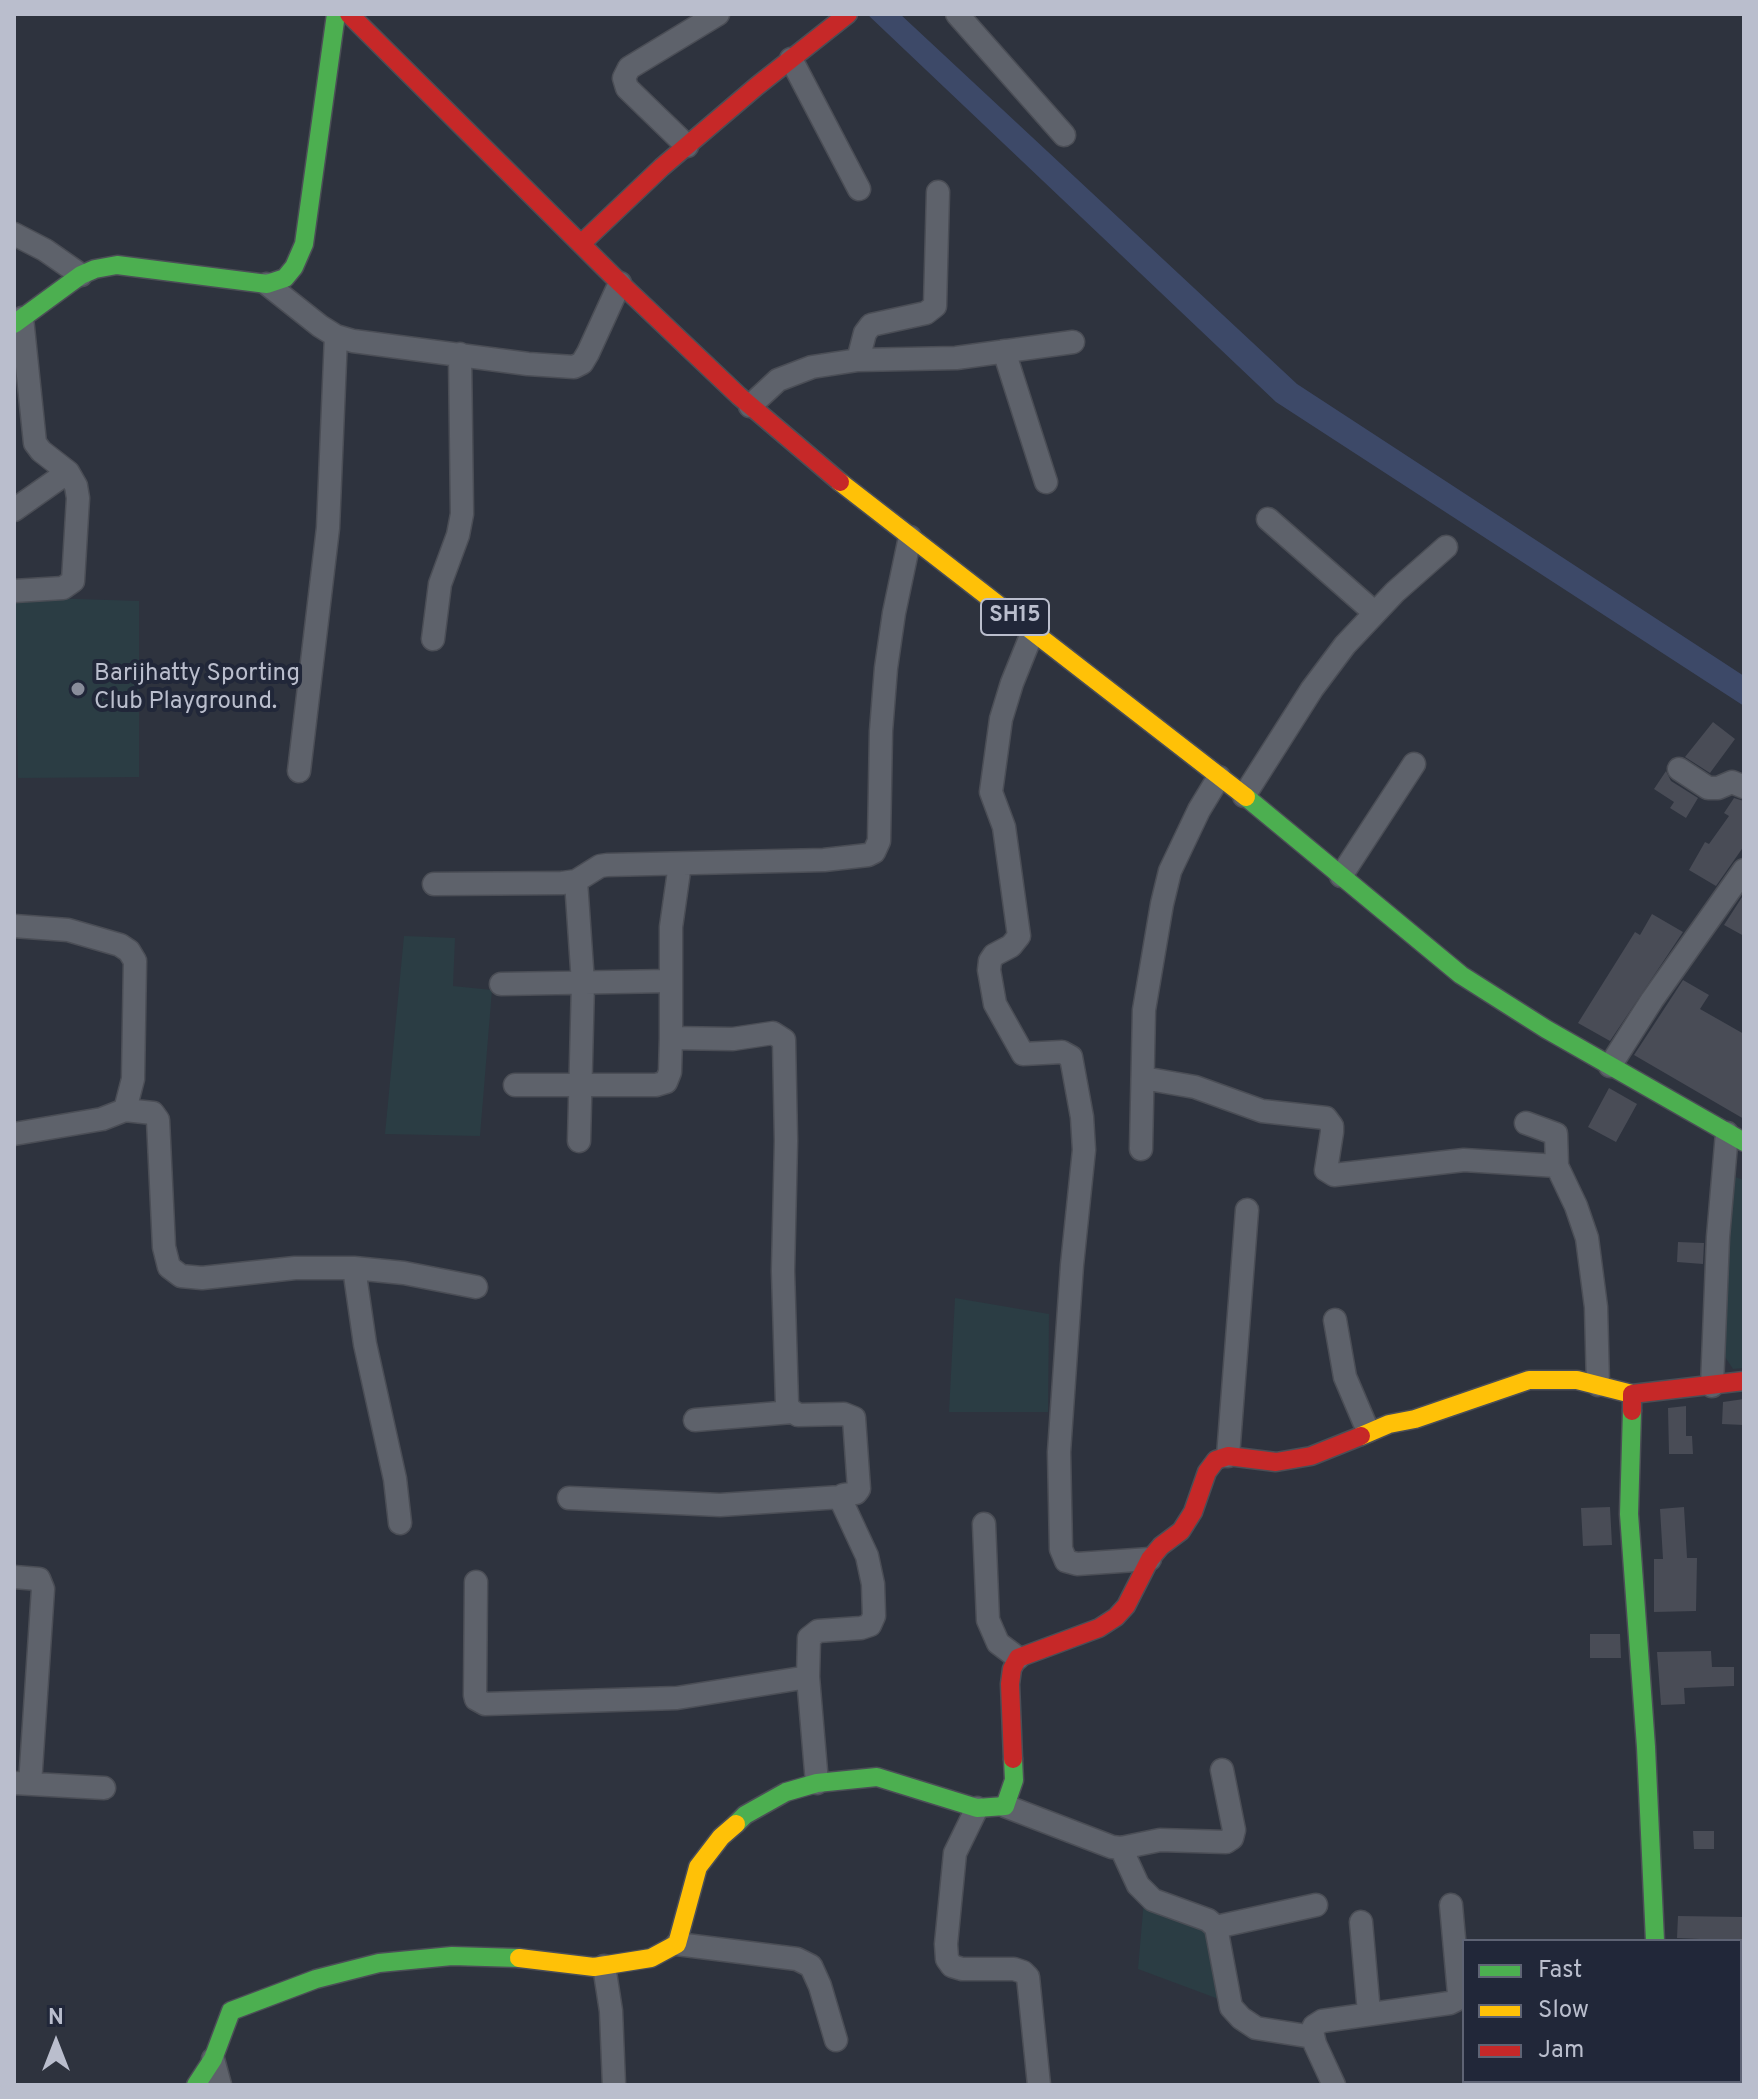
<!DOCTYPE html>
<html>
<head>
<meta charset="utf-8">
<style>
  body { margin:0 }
  #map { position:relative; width:1758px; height:2099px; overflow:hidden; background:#2e333e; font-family:Overpass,sans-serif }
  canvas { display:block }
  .frame { position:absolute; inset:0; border:16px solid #babecd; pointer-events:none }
  .legend { position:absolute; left:1462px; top:1939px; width:280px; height:144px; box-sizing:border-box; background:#212739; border:2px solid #5e6374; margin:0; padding:10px 14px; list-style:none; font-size:24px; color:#babecd }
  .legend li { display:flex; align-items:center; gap:16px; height:40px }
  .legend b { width:40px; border:2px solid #5e6374 }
  .north { position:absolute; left:16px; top:2003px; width:80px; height:80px; -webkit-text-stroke:6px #212739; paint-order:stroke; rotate:0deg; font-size:22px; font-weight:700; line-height:32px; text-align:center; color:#babecd }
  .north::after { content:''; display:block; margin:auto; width:28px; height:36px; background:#babecd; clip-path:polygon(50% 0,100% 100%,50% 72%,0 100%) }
</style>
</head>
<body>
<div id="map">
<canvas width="1758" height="2099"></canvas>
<div class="frame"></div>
<ul class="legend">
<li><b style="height:10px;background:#4caf50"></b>Fast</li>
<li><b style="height:10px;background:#ffc107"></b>Slow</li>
<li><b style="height:10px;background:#c62828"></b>Jam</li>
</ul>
<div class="north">N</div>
</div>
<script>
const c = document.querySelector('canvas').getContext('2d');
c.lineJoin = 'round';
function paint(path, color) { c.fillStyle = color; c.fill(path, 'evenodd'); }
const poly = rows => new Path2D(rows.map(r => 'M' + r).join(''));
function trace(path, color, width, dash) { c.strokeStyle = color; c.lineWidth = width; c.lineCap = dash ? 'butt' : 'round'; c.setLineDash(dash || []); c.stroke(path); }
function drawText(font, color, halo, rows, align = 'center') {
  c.font = font + ' Overpass,sans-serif'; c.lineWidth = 8; c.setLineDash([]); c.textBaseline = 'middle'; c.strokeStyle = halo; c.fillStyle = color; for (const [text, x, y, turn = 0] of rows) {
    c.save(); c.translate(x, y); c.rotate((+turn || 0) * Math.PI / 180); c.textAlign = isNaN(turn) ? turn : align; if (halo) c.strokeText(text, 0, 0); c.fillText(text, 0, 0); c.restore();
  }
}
const green = poly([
  [15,597,139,601,139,777,18,778],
  [404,936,455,938,453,986,492,990,480,1136,385,1134],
  [1735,1177,1744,1180,1744,1368,1733,1369,1721,1351,1726,1253],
  [955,1298,1049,1314,1048,1412,949,1412],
  [1145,1888,1228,1918,1224,2001,1138,1969]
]);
const water = poly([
  [867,14,900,14,1297,384,1744,676,1744,706,1276,402]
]);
const building = poly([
  [1713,722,1735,739,1710,773,1685,757],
  [1666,771,1671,781,1698,798,1686,818,1670,808,1674,802,1654,789],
  [1734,798,1744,801,1744,846,1716,886,1689,870,1705,842,1709,844,1729,816,1724,813],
  [1744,894,1744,936,1724,925],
  [1652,914,1683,932,1610,1041,1578,1023,1635,932,1640,935],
  [1683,980,1709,995,1700,1009,1744,1034,1744,1119,1634,1055],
  [1609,1088,1637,1104,1616,1142,1588,1127],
  [1678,1242,1704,1243,1703,1264,1677,1262],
  [1744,1399,1744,1425,1722,1424,1723,1402],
  [1686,1406,1686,1436,1692,1436,1693,1454,1669,1454,1668,1408],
  [1610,1507,1612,1545,1583,1546,1581,1508],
  [1684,1507,1687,1558,1697,1558,1696,1611,1654,1612,1654,1559,1663,1559,1660,1509],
  [1590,1634,1620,1634,1621,1658,1590,1658],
  [1711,1651,1712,1667,1734,1667,1734,1686,1684,1688,1685,1704,1661,1705,1657,1652],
  [1693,1831,1714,1831,1714,1849,1694,1849],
  [1678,1916,1744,1917,1744,1941,1677,1938]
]);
const street = poly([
  [957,14,1064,135],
  [791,59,859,189],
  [687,146,627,88,624,78,629,68,718,14],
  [14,234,45,250,81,275],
  [267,284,320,326,336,336,353,341,528,364,574,367,582,363,588,353,620,283],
  [1004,351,1046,482],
  [858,360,865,333,871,325,926,313,935,306,938,192],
  [750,406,778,380,812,367,858,360,956,358,1073,342],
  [14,510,68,472],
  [1268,519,1375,613],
  [14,591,63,588,73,581,78,498,76,486,68,472,41,451,35,443,22,318],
  [1033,631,1012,683,1001,719,991,792,1004,827,1019,936,1011,946,994,955,990,961,989,970,995,1004,1023,1054,1062,1052,1071,1057,1082,1117,1084,1150,1072,1265,1059,1452,1061,1549,1066,1561,1077,1564,1150,1559],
  [433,639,440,584,458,535,462,514,460,354],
  [1679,769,1708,788,1718,788,1732,782,1744,787],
  [299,771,328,528,336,336],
  [1244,796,1312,689,1345,645,1395,592,1446,547],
  [1341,876,1414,764],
  [576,881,583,983,579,1141],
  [434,884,562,883,576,881,600,866,607,865,824,860,868,855,874,852,879,841,881,731,886,668,894,613,910,537],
  [14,926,68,930,120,945,129,951,135,961,133,1079,125,1110,102,1119,14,1134],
  [501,984,669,981],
  [671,1038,733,1039,773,1033,784,1040,786,1141,783,1271,787,1403,789,1409,798,1415,844,1414,854,1418,859,1489,856,1493,843,1495,841,1500,867,1556,873,1584,874,1616,870,1625,861,1628,818,1631,809,1638,808,1677,817,1783],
  [1610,1066,1652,1000,1744,870],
  [1143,1078,1195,1087,1262,1111,1326,1118,1332,1126,1332,1132,1326,1170,1334,1175,1464,1160,1557,1166],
  [515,1085,656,1085,666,1082,670,1072,671,1038,671,927,680,864],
  [125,1110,153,1113,158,1120,164,1247,169,1267,181,1276,202,1278,295,1268,354,1268,404,1273,476,1287],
  [1526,1123,1556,1134,1557,1166,1576,1206,1587,1238,1596,1307,1598,1385],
  [1141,1149,1144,1010,1162,904,1170,871,1199,810,1219,777],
  [354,1268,365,1344,395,1479,400,1523],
  [1335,1320,1345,1377,1368,1431],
  [1712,1386,1718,1237,1727,1133],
  [695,1420,792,1412],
  [1228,1456,1247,1210],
  [569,1498,720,1505,841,1497],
  [984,1524,988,1620,998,1643,1018,1658],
  [14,1577,39,1579,43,1589,30,1784],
  [476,1582,475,1695,476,1699,485,1704,677,1698,808,1677],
  [14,1783,104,1788],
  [1005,1806,1112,1847,1121,1848,1160,1840,1226,1842,1232,1838,1234,1830,1222,1770],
  [977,1808,955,1853,946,1944,947,1959,952,1966,962,1969,1014,1969,1023,1972,1028,1977,1039,2085],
  [1121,1848,1138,1885,1153,1900,1208,1920,1216,1927,1231,2007,1241,2018,1256,2028,1313,2037],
  [1361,1922,1369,2013],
  [1216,1927,1316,1905],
  [677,1944,797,1959,811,1966,820,1986,836,2040],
  [604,1966,611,2011,614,2085],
  [213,2059,220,2085],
  [1334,2085,1315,2044,1312,2031,1314,2026,1322,2021,1450,2003,1456,2000,1459,1994,1451,1905]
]);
const fast = poly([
  [14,324,81,275,95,269,117,265,267,284,285,278,294,267,304,244,336,14],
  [1246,797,1461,975,1546,1029,1744,1142],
  [1632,1411,1629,1514,1646,1747,1655,1941],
  [736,1824,745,1815,786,1792,817,1783,877,1777,977,1808,1005,1806,1014,1780,1013,1759],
  [1658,2081,1658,2085],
  [196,2085,213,2059,231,2011,316,1979,379,1963,452,1956,519,1958]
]);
const slow = poly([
  [840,482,1246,797],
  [1361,1436,1389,1424,1415,1419,1529,1380,1577,1380,1632,1394],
  [519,1958,594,1967,651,1958,677,1944,698,1867,721,1837,736,1824]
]);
const jam = poly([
  [349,14,620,283,739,396,840,482],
  [582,243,662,167,757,86,848,14],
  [1632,1411,1632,1394,1744,1381],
  [1013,1759,1010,1684,1012,1669,1018,1658,1099,1628,1116,1617,1126,1606,1150,1559,1161,1546,1181,1531,1193,1512,1207,1472,1216,1460,1228,1456,1276,1462,1311,1456,1361,1436]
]);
const markers = [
  [78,689,8,"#898d9b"]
];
const shields = [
  [1015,617,68]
];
const shieldNames = [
  ["SH15",1015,617]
];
const poiNames = [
  ["Barijhatty Sporting",94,675],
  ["Club Playground.",94,703]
];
paint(green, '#2b3d44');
paint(water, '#3d4968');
paint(building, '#494c56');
trace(street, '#4b4e56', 25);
trace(fast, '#4b4e56', 21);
trace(slow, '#4b4e56', 21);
trace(jam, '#4b4e56', 21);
trace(street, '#5e626b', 22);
trace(fast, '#4caf50', 18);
trace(slow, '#ffc107', 18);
trace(jam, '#c62828', 18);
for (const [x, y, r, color] of markers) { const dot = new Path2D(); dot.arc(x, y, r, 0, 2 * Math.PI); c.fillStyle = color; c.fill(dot); trace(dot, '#212739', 3); }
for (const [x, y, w] of shields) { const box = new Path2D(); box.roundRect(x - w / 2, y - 18, w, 36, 6); c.fillStyle = '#212739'; c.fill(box); trace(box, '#babecd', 2); }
drawText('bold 22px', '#babecd', null, shieldNames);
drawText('24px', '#babecd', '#212739', poiNames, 'left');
</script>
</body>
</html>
